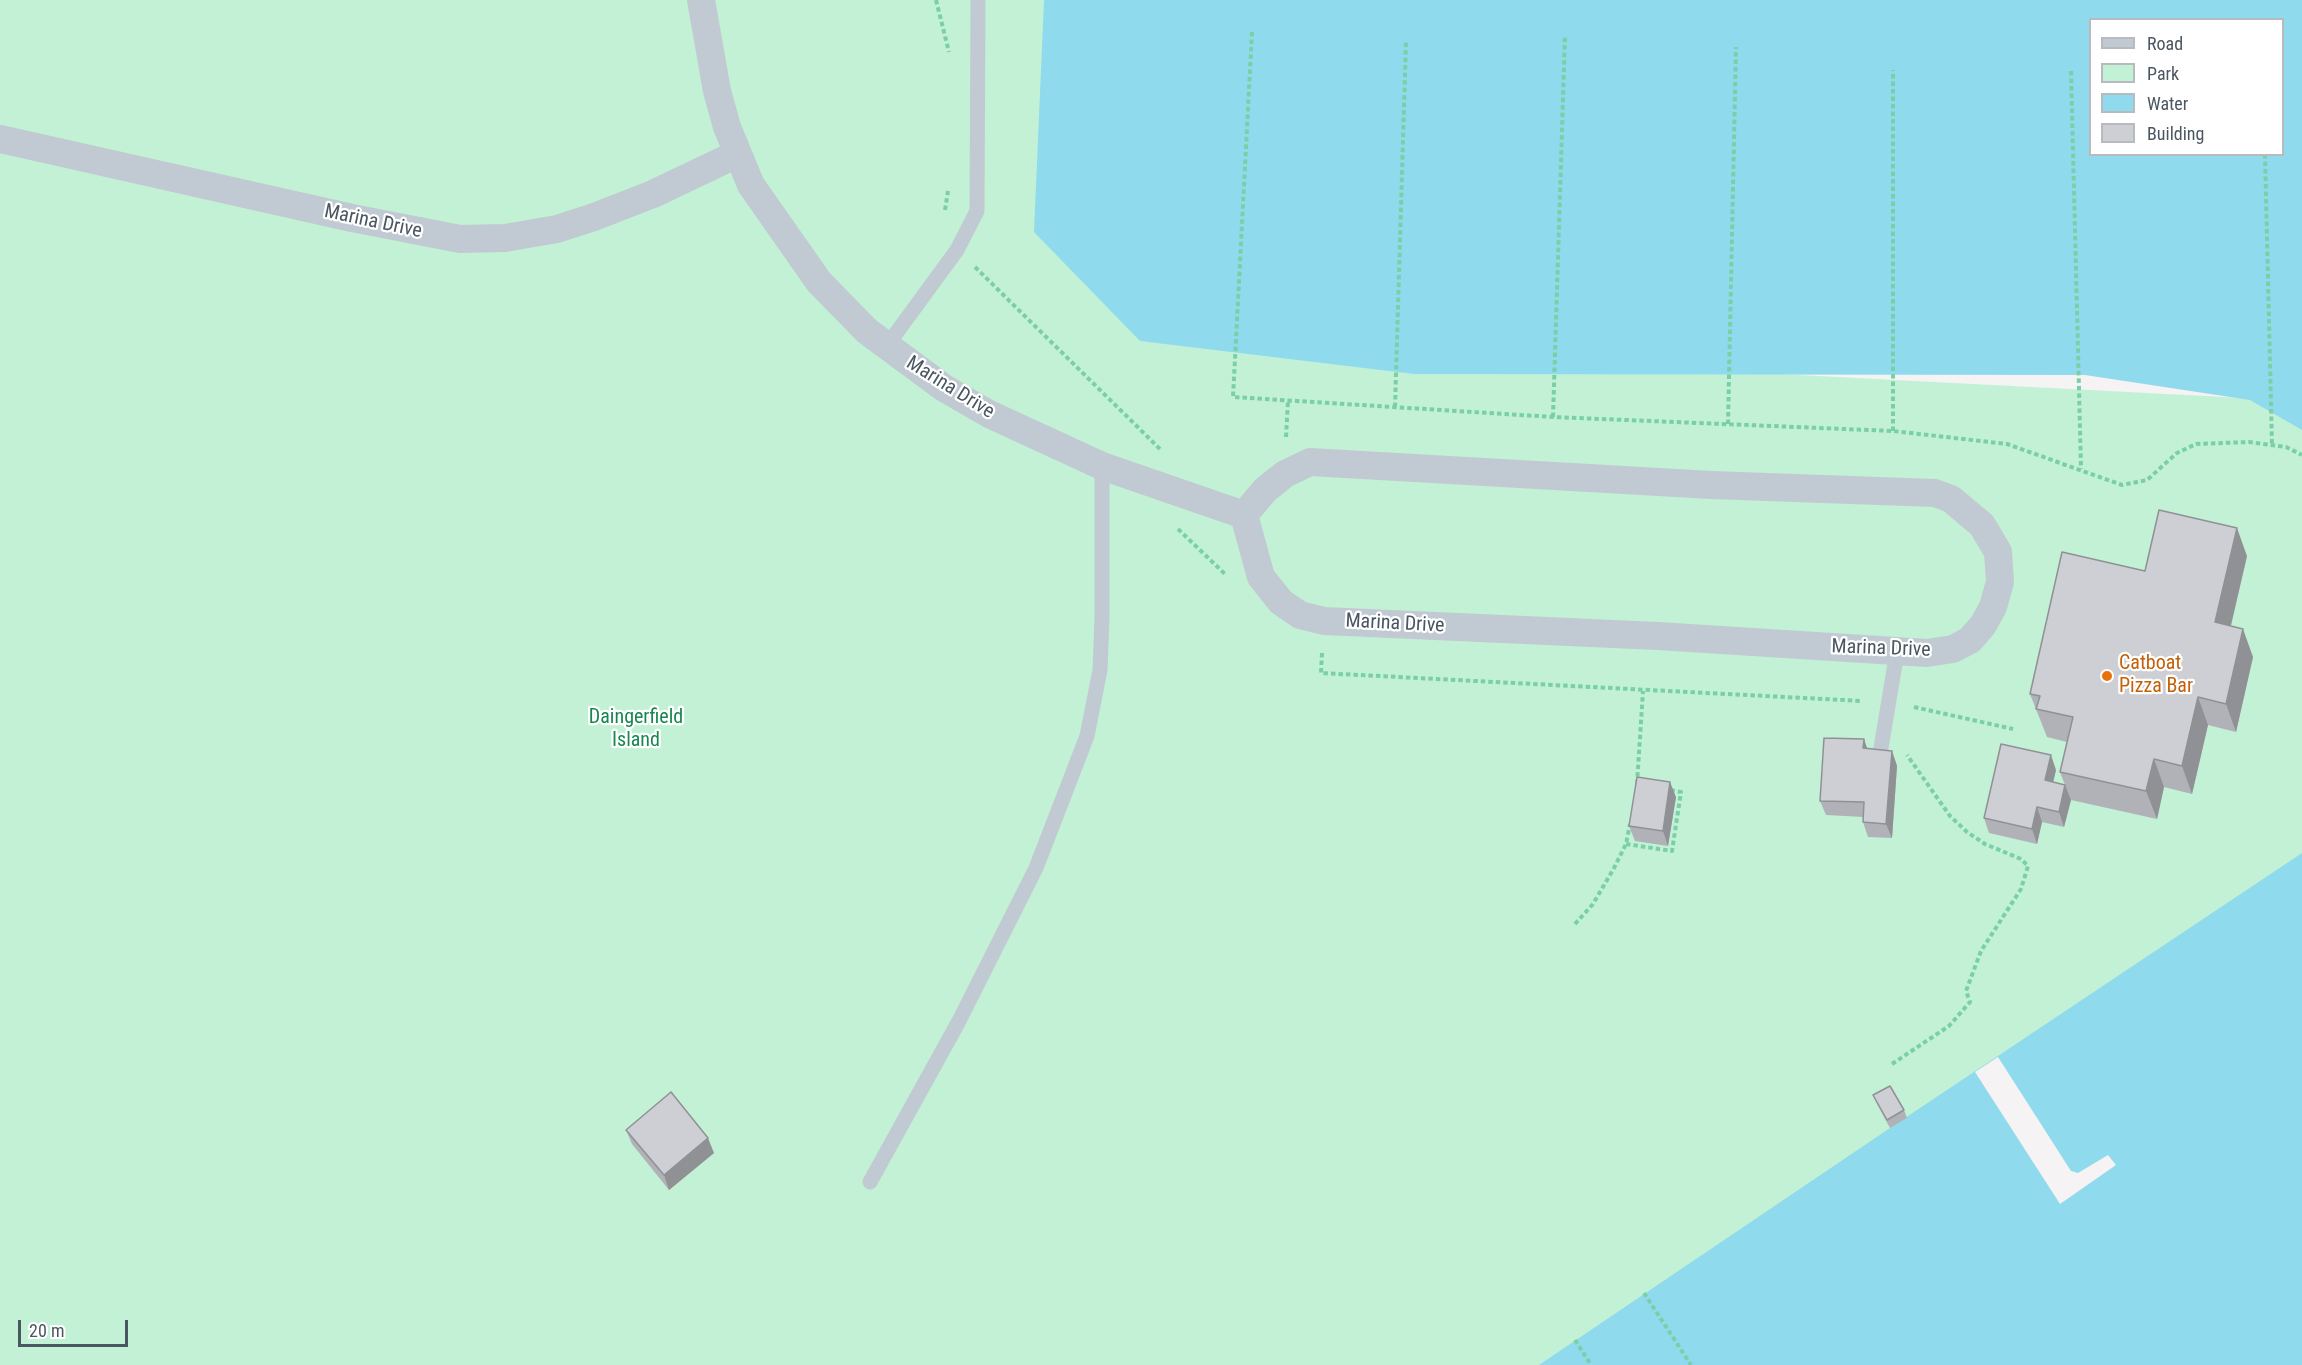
<!DOCTYPE html>
<html>
<head>
<meta charset="utf-8">
<style>
  body { margin:0 }
  #map { position:relative; width:2302px; height:1365px; overflow:hidden; background:#f5f3f3; font-family:"Roboto Condensed",sans-serif }
  canvas { display:block }
  .legend { position:absolute; left:2089px; top:18px; width:195px; height:138px; box-sizing:border-box; background:#fff; border:2px solid #b7bbc0; margin:0; padding:8px 10px; list-style:none; font-size:18px; color:#4a5661 }
  .legend li { display:flex; align-items:center; gap:12px; height:30px }
  .legend b { width:30px; border:2px solid #b7bbc0 }
  .scale { position:absolute; left:18px; top:1320px; width:110px; height:27px; box-sizing:border-box; border:3px solid #4a5661; border-top:0; padding-left:8px; font-size:18px; line-height:21px; white-space:nowrap; color:#4a5661; -webkit-text-stroke:4px #fff; paint-order:stroke }
</style>
</head>
<body>
<div id="map">
<canvas width="2302" height="1365"></canvas>
<ul class="legend">
<li><b style="height:8px;background:#c1cad2"></b>Road</li>
<li><b style="height:16px;background:#c3f1d5"></b>Park</li>
<li><b style="height:16px;background:#90daee"></b>Water</li>
<li><b style="height:16px;background:#cdcfd5"></b>Building</li>
</ul>
<div class="scale">20 m</div>
</div>
<script>
const c = document.querySelector('canvas').getContext('2d');
c.lineJoin = 'round';
function paint(path, color) { c.fillStyle = color; c.fill(path, 'evenodd'); }
const poly = rows => new Path2D(rows.map(r => 'M' + r).join(''));
function trace(path, color, width, dash) { c.strokeStyle = color; c.lineWidth = width; c.lineCap = dash ? 'butt' : 'round'; c.setLineDash(dash || []); c.stroke(path); }
function drawText(font, color, halo, rows, align = 'center') {
  c.font = font + ' "Roboto Condensed",sans-serif'; c.lineWidth = 4.5; c.setLineDash([]); c.textBaseline = 'middle'; c.strokeStyle = halo; c.fillStyle = color; for (const [text, x, y, turn = 0] of rows) {
    c.save(); c.translate(x, y); c.rotate((+turn || 0) * Math.PI / 180); c.textAlign = isNaN(turn) ? turn : align; if (halo) c.strokeText(text, 0, 0); c.fillText(text, 0, 0); c.restore();
  }
}
const green = poly([
  [0,0,1122,0,1140,341,2302,401,2302,918,1655,1365,0,1365]
]);
const water = poly([
  [1044,0,2302,0,2302,430,2250,400,2085,375,1414,374,1140,341,1034,232],
  [2090,20,2282,20,2282,154,2090,154],
  [2302,853,2302,1365,1539,1365,1890,1128]
]);
const pier = poly([
  [1998,1057,2071,1171,2078,1173,2108,1155,2116,1165,2060,1204,1975,1072]
]);
const path = poly([
  [936,0,949,52],
  [1252,32,1233,397,1553,417,1893,431,2007,444,2122,485,2147,480,2177,453,2196,444,2249,442,2286,447,2302,455],
  [2071,71,2081,469],
  [2265,154,2272,445],
  [945,210,948,191],
  [975,267,1160,449],
  [1395,407,1406,41],
  [1553,417,1565,35],
  [1728,424,1736,47],
  [1893,431,1893,70],
  [1286,437,1288,401],
  [1178,529,1225,574],
  [1322,653,1321,673,1862,701],
  [1914,707,2013,729],
  [1637,784,1643,691],
  [1626,844,1672,851,1681,792,1670,790],
  [1575,924,1593,904,1614,868,1626,844,1630,824],
  [1892,1064,1949,1026,1970,1002,1966,991,1981,951,2021,889,2028,866,2021,859,1985,844,1967,832,1950,816,1907,755],
  [1644,1293,1691,1365],
  [1575,1340,1591,1365]
]);
const lane = poly([
  [886,347,957,250,977,211,978,0],
  [1879,760,1897,652],
  [870,1182,959,1021,1036,868,1087,736,1100,670,1102,619,1102,466]
]);
const street = poly([
  [701,0,717,91,727,127,751,185,819,282,867,331,944,388,989,414,1102,466,1244,515],
  [0,139,352,218,460,239,505,238,557,229,594,217,653,194,737,154],
  [1310,462,1711,485,1935,493,1951,499,1982,525,1998,552,2000,582,1993,607,1983,625,1970,640,1953,649,1927,653,1658,636,1324,621,1300,615,1281,602,1261,577,1244,515,1265,490,1285,474,1310,462]
]);
const wall = poly([
  [2247,556,2231,626,2253,657,2236,732,2208,725,2192,794,2164,787,2157,819,2071,800,2064,827,2042,822,2037,844,1989,833,1984,818,2056,770,2053,782,2065,785,2060,772,2067,742,2047,737,2030,694,2145,571],
  [1864,739,1867,749,1892,751,1897,766,1892,838,1868,837,1863,822,1863,817,1826,815,1820,801],
  [1676,797,1668,846,1635,841,1629,826],
  [1873,1095,1904,1110,1907,1118,1890,1128,1876,1102],
  [626,1130,714,1153,669,1190,632,1144]
]);
const shadedWall = poly([
  [2237,528,2247,556,2225,650,2215,622],
  [2243,629,2253,657,2236,732,2226,704],
  [2198,697,2208,725,2192,794,2182,766],
  [1864,739,1869,754,1863,748],
  [1892,751,1897,766,1892,838,1886,824],
  [2051,755,2056,770,2050,795,2045,780],
  [2154,759,2164,787,2157,819,2146,791],
  [1670,782,1676,797,1668,846,1663,831],
  [2065,785,2071,800,2064,827,2059,812],
  [2037,807,2042,822,2037,844,2032,829],
  [708,1138,714,1153,669,1190,664,1175]
]);
const building = poly([
  [2159,510,2237,528,2215,622,2243,629,2226,704,2198,697,2182,766,2154,759,2146,791,2060,772,2073,717,2036,709,2040,696,2030,694,2062,552,2145,571,2159,510],
  [1824,738,1864,739,1863,748,1892,751,1886,824,1863,822,1864,802,1820,801,1824,738],
  [2001,744,2051,755,2045,780,2065,785,2059,812,2037,807,2032,829,1984,818,2001,744],
  [1637,777,1670,782,1663,831,1629,826,1637,777],
  [1890,1086,1904,1110,1887,1120,1873,1095,1890,1086],
  [671,1092,708,1138,664,1175,626,1130,671,1092]
]);
const markers = [
  [2107,676,6,"#e8710a"]
];
const streetNames = [
  ["Marina Drive",373,222,12],
  ["Marina Drive",950,388,32],
  ["Marina Drive",1395,624,3],
  ["Marina Drive",1881,649,2]
];
const foodNames = [
  ["Catboat",2119,664],
  ["Pizza Bar",2119,687]
];
const parkNames = [
  ["Daingerfield",636,718],
  ["Island",636,741]
];
paint(green, '#c3f1d5');
paint(water, '#90daee');
paint(pier, '#f5f3f3');
trace(path, '#7ad0a6', 4, [4.5, 3]);
trace(lane, '#c1cad2', 15);
trace(street, '#c1cad2', 28);
paint(wall, '#b0b2b7');
paint(shadedWall, '#909195');
paint(building, '#cdcfd5');
trace(building, '#909195', 1.5);
for (const [x, y, r, color] of markers) { const dot = new Path2D(); dot.arc(x, y, r, 0, 2 * Math.PI); c.fillStyle = color; c.fill(dot); trace(dot, '#fff', 2); }
drawText('20px', '#4a5661', '#fff', streetNames);
drawText('20px', '#c56008', '#fff', foodNames, 'left');
drawText('20px', '#17864f', '#fff', parkNames);
</script>
</body>
</html>
